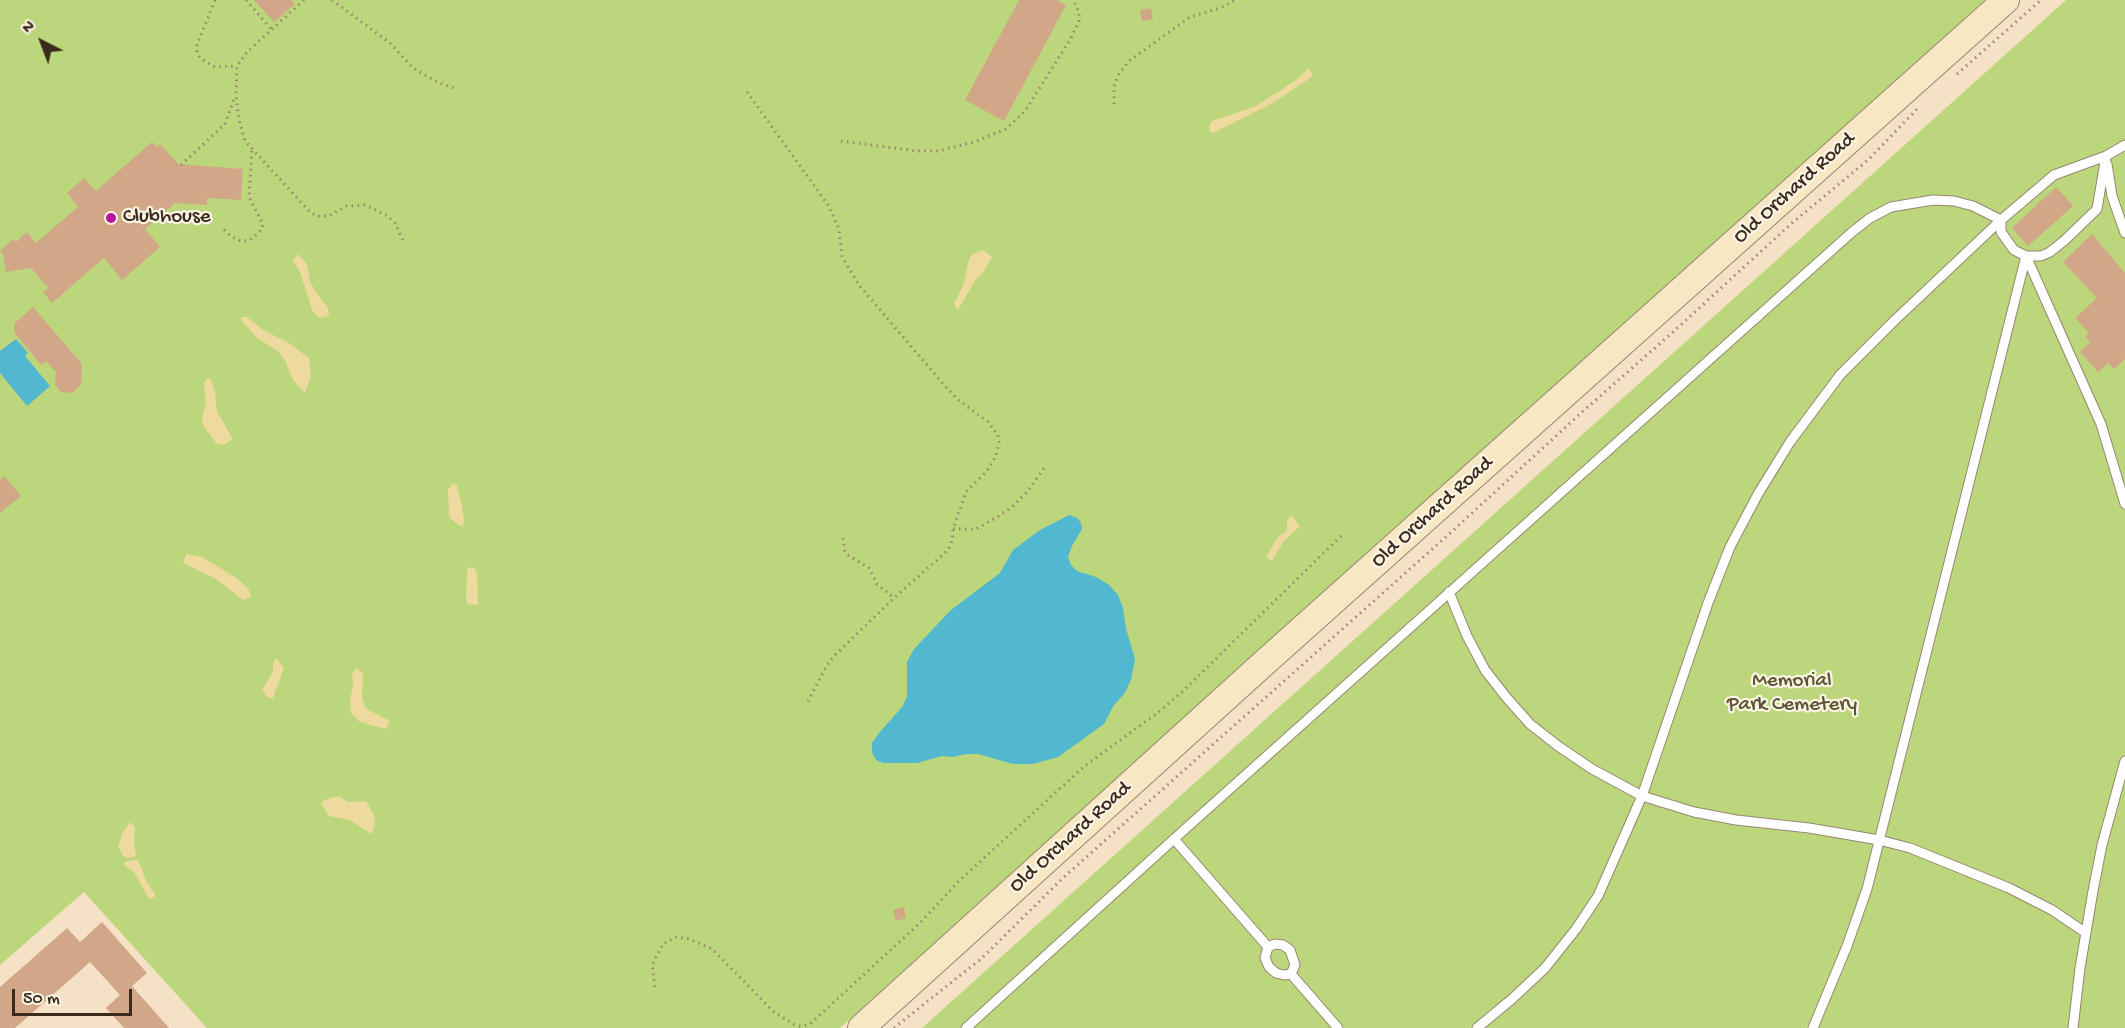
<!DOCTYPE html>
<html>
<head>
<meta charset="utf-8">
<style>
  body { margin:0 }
  #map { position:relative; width:2125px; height:1028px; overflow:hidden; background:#f5e1c6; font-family:"Gochi Hand",sans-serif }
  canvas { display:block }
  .north { position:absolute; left:12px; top:12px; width:60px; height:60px; -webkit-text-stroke:4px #fcf5e5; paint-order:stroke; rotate:318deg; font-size:16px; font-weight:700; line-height:24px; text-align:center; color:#3b2a1e }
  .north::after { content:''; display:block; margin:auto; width:21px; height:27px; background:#3b2a1e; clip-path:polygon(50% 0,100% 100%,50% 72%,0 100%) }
  .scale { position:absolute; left:12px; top:989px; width:120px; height:27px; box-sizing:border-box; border:3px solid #3b2a1e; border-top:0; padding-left:8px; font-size:18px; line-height:21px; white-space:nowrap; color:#3b2a1e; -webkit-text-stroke:4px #fcf5e5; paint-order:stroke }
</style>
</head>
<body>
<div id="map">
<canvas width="2125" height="1028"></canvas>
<div class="north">N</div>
<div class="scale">50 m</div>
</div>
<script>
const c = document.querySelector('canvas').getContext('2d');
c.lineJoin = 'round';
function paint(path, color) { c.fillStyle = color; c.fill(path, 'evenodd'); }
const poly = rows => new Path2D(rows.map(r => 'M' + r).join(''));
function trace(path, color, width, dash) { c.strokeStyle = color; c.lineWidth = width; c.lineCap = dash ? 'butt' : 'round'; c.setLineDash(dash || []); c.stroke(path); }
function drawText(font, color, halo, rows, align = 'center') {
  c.font = font + ' "Gochi Hand",sans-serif'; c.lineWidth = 4.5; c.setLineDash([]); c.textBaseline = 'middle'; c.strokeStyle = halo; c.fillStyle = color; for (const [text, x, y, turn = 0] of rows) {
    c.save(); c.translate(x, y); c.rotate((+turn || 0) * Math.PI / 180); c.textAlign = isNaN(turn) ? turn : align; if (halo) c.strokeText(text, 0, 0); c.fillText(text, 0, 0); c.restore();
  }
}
const green = poly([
  [0,0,1985,0,1586,362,1359,561,840,1028,207,1028,84,892,0,965],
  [2066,0,2125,0,2125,1028,922,1028]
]);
const sand = poly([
  [1309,68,1313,76,1273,103,1213,133,1210,132,1209,126,1212,121,1256,106,1296,80],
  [983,250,992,257,982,274,976,279,958,310,954,304,964,283,968,263,971,255],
  [298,254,307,264,310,281,315,291,328,308,329,316,319,318,312,310,300,272,293,261],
  [242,317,247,317,263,330,289,343,309,358,311,376,305,393,293,380,285,360,278,351,257,338,241,320],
  [208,378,211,379,215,393,217,412,233,439,224,445,217,444,204,427,202,419,206,402,204,383],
  [454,483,457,486,461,502,464,519,463,528,451,519,449,514,448,489],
  [1292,516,1300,526,1283,542,1272,561,1266,557,1278,537,1287,531,1287,519],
  [186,554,202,557,235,577,248,588,251,597,243,600,216,579,183,563],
  [472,567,475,569,477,573,478,605,469,604,466,601,467,572,468,568],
  [276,658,284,668,273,698,268,698,262,690,273,672,273,664],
  [356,668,362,672,363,676,362,696,365,708,390,721,386,729,360,722,351,713,350,701,353,685,352,674],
  [339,796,348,802,366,801,375,817,374,829,371,834,350,820,329,816,321,803,324,800],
  [130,822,135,827,134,843,136,856,130,858,123,856,118,846,123,832],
  [138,860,147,882,155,894,154,897,149,899,134,872,125,866,124,863,127,861]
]);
const water = poly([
  [16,339,28,353,25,356,50,386,27,406,0,373,0,351],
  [1069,515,1077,518,1081,523,1082,529,1072,546,1068,557,1071,565,1077,571,1096,577,1109,585,1118,595,1123,608,1126,629,1135,659,1131,680,1124,694,1114,705,1104,724,1058,757,1033,764,1013,764,978,754,966,754,953,757,942,756,917,763,883,763,876,760,872,753,872,743,879,733,902,707,907,697,907,662,914,649,951,610,1000,573,1013,550,1040,530]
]);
const building = poly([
  [254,0,291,0,295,4,274,22],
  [1019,0,1057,0,1066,5,1004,121,965,100],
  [1151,8,1153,19,1142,21,1140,10],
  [152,142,157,147,160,144,178,164,243,169,241,200,207,198,207,205,175,203,145,229,160,247,122,280,104,258,52,303,43,292,48,288,31,268,6,272,3,254,0,251,13,239,16,242,27,232,36,243,78,207,67,193,84,178,96,191],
  [2056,187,2073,206,2028,246,2012,228],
  [2092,234,2125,273,2125,359,2114,369,2108,363,2098,372,2080,352,2090,342,2085,336,2089,333,2075,318,2097,298,2063,262],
  [33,307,82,364,81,385,72,393,61,392,55,385,56,372,46,361,41,365,14,332,15,323],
  [4,476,21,496,0,513,0,480],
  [904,907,906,918,896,921,893,910],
  [102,922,147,973,132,986,169,1028,124,1028,106,1008,120,995,90,962,15,1028,0,1028,0,987,67,928,80,942]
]);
const path = poly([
  [215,0,197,45,197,53,201,59,215,67,237,66],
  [246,0,272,30],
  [304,0,247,52,237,66,236,95,239,120,245,141,310,212,317,216,329,216,346,206,365,205,386,215,395,223,403,240],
  [332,0,390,43,413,68,437,82,454,88],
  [1957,74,2041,0],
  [747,92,828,205,839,229,842,256,858,284,944,385,957,399,988,422,998,435,999,442,996,456,987,471,966,492,953,529,952,541,948,550,894,598,833,657,826,667,806,705],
  [1114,104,1114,86,1119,74,1129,61,1190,17,1220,8,1235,0],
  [841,141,917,151,938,151,974,142,1006,129,1025,111,1070,40,1079,21,1079,12,1073,0],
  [181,165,225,124,235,96],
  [224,230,232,237,239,240,247,241,253,238,262,229,263,224,249,197,252,149],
  [953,529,976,529,999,516,1013,506,1027,492,1045,467],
  [843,538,845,551,848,555,869,568,877,584,894,598],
  [655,987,652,965,663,944,676,937,689,939,712,949,774,1012,795,1025,801,1026,810,1024,920,923,959,881,1056,792,1086,765,1156,714,1182,692,1343,534],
  [894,1028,982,958,1063,878,1448,535,1581,413,1673,332,1792,223,1868,160,1918,108]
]);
const service = poly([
  [2106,156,2097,209,2065,240,2050,252,2041,256,2026,256,2014,250,2001,232,2001,220,2054,175,2106,156,2125,145],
  [2107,164,2112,196,2125,233],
  [2026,256,2101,424,2125,504],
  [1449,592,1467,636,1485,670,1506,697,1530,724,1558,746,1592,769,1642,796,1694,812,1736,820,1809,828,1879,840,1910,848,2009,888,2052,910,2086,933],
  [1174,839,1268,947,1275,944,1283,945,1290,950,1295,965,1291,974,1338,1028],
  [1268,947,1265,958,1269,967,1276,973,1284,975,1291,974],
  [966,1028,1174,839,1851,233,1870,218,1891,207,1933,200,1954,201,1973,206,2001,220,1894,321,1840,375,1790,442,1758,494,1730,547,1708,603,1642,796,1598,896,1576,929,1545,968,1512,999,1477,1028],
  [1813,1028,1847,946,1867,889,2026,256],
  [2073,1028,2080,968,2093,891,2102,845,2125,761]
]);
const secondary = poly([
  [861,1028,1264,663,2006,0]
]);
const markers = [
  [111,218,6,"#b5179e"]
];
const streetNames = [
  ["Old Orchard Road",1795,189,-42],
  ["Old Orchard Road",1433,513,-42],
  ["Old Orchard Road",1071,838,-42]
];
const poiNames = [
  ["Clubhouse",123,218]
];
const parkNames = [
  ["Memorial",1792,682],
  ["Park Cemetery",1792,706]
];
paint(green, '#bcd67b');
paint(sand, '#eeda9e');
paint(water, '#51b8d0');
paint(building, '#d1a788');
trace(service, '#988672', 11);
trace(secondary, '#988672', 28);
trace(path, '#988672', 3, [1.5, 4.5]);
trace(service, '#fff', 9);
trace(secondary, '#f7e8c3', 26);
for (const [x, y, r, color] of markers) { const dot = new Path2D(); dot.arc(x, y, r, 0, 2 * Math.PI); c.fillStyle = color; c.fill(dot); trace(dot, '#fcf5e5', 2); }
drawText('21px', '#3b2a1e', '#fcf5e5', streetNames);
drawText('21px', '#3b2a1e', '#fcf5e5', poiNames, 'left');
drawText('21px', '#5b5535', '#fcf5e5', parkNames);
</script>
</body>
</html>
